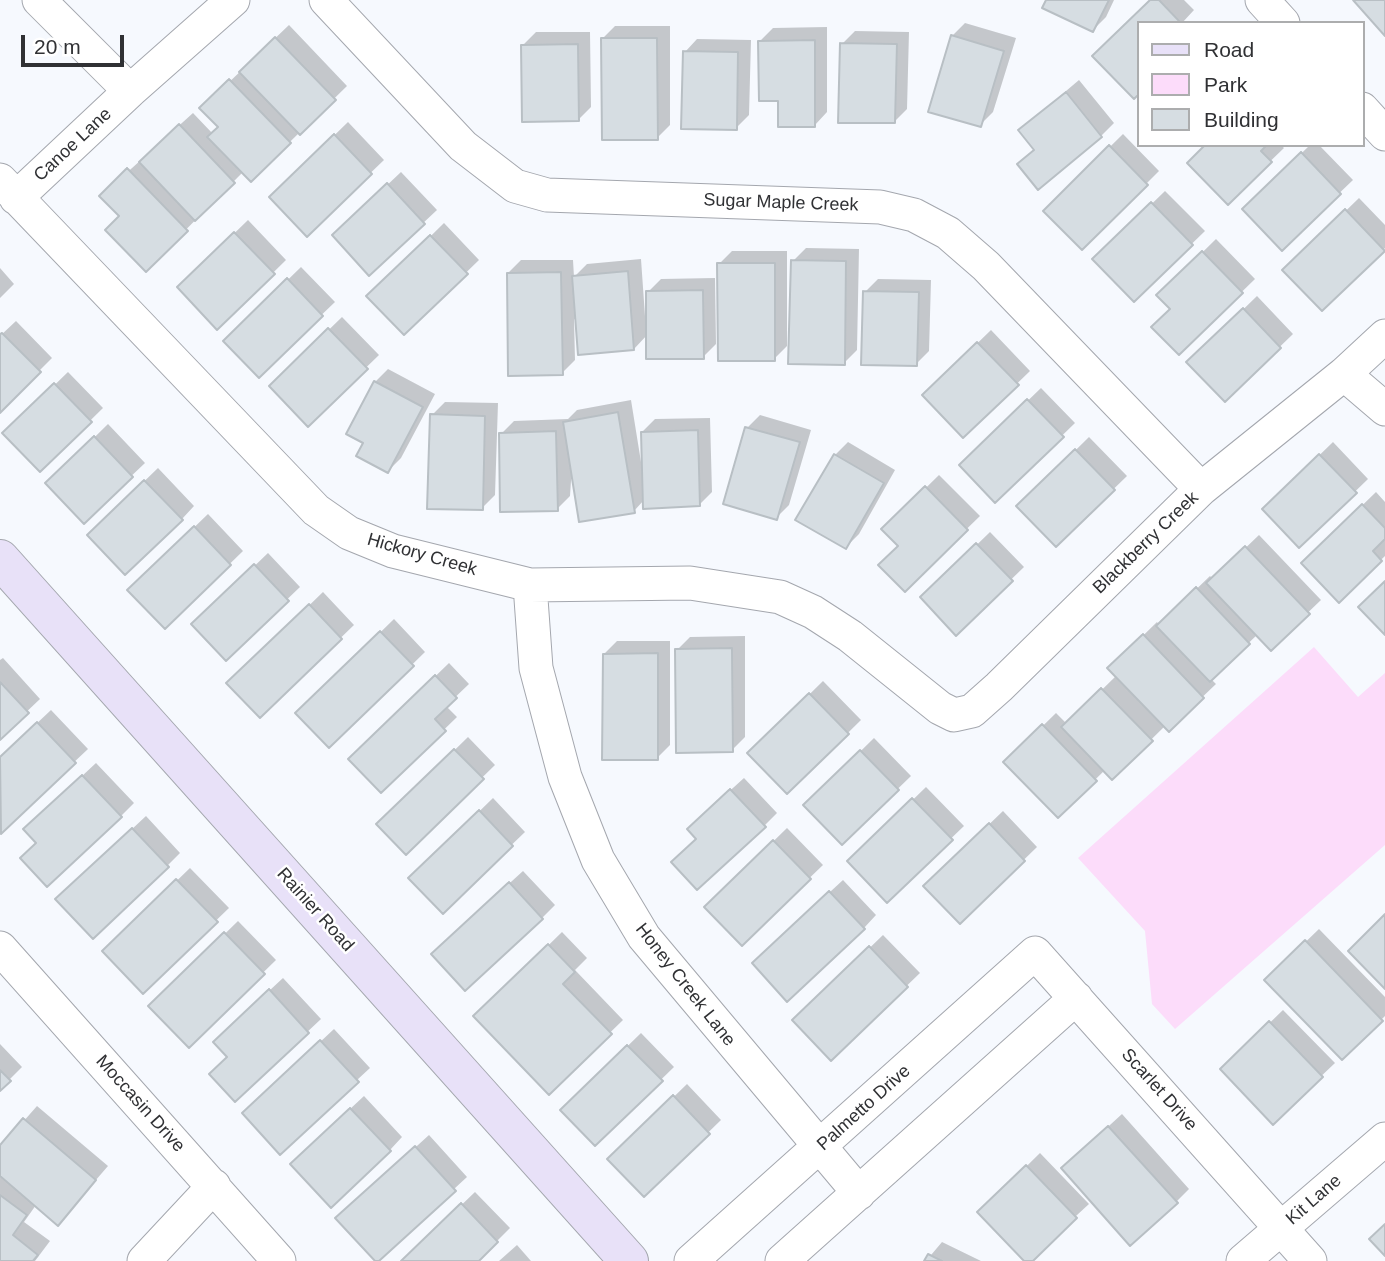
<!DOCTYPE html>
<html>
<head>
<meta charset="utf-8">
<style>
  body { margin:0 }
  #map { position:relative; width:1385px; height:1261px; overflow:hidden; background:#f6f9fe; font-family:Arial,sans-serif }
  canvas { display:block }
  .legend { position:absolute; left:1137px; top:21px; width:228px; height:126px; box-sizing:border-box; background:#fff; border:2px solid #acadae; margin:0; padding:9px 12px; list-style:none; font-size:21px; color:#303134 }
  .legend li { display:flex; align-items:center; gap:14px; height:35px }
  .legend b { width:35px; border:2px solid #acadae }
  .scale { position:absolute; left:21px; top:35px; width:103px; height:32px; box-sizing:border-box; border:4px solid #303134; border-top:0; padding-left:9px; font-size:21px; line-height:24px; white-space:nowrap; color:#303134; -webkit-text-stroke:5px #fff; paint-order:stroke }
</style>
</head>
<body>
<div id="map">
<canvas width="1385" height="1261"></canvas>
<ul class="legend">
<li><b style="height:9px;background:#e8e1f8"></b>Road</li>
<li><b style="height:19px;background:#fcdcfa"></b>Park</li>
<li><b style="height:19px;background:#d6dde2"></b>Building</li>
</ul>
<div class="scale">20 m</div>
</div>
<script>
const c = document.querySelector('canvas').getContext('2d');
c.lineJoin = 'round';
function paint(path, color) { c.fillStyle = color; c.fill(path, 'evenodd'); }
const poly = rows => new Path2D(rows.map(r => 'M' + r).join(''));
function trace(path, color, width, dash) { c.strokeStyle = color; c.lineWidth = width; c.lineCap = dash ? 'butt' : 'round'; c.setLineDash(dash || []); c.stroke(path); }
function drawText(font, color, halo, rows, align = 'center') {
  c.font = font + ' Arial,sans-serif'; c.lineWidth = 5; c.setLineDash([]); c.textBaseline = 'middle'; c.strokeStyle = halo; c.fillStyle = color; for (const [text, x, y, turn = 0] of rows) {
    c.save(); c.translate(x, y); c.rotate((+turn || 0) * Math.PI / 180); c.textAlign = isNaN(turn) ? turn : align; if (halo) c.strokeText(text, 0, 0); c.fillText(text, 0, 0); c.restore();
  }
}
const green = poly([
  [1314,647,1358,697,1385,673,1385,845,1175,1029,1152,1004,1145,931,1078,858]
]);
const shadow = poly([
  [1048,0,1114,0,1106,17,1093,30],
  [1152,0,1184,0,1194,10,1182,23,1138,23,1138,92,1134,97,1094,56],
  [965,23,1016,38,993,112,980,125,952,36],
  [289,25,347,86,251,180,243,172,146,270,121,216,101,196,193,113,213,134,220,127,202,108],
  [615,26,670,26,670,125,657,138,602,39],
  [827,27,827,112,815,125,780,99,760,41,773,28],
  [855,31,909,32,907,109,894,122,842,44],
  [536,32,590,32,591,107,578,120,523,45],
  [697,39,751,40,749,115,736,128,685,52],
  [1079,80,1114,123,1101,136,1019,164,1035,148,1020,130],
  [348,122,384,160,307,234,271,197],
  [1123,134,1159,171,1082,248,1045,211],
  [1207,145,1281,145,1284,148,1228,202],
  [1310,145,1319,145,1353,180,1282,248,1244,209],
  [401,172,437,210,370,273,347,223],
  [1165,191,1205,231,1134,300,1095,259],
  [1359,198,1385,225,1385,248,1322,309,1285,270],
  [248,220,286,260,218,327,179,287],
  [444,223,479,260,404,333,369,297],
  [1216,239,1255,279,1179,353,1172,309,1159,295],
  [806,248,859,249,857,350,844,363,793,261],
  [732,251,787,251,787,346,774,359,719,264],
  [641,259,645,316,648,316,648,292,661,279,715,278,716,344,703,357,648,334,634,349,574,319,575,360,562,373,508,273,521,260,573,260,574,277,587,264],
  [301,267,335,302,259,375,225,341],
  [0,268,14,284,0,298],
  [878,279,931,280,929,351,916,364,865,292],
  [1257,296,1293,334,1225,400,1189,362],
  [342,317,379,355,308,424,271,386],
  [16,321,52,358,0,410,0,336],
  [991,330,1030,371,963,436,924,395],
  [388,369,435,394,401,458,388,471,365,443,375,382],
  [68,372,103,408,40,470,5,433],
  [1041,388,1075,423,995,501,961,465],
  [631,400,641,462,642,432,655,419,710,418,712,492,699,505,644,500,634,511,572,466,570,496,557,509,501,434,514,421,568,419,577,410],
  [445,402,498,403,495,495,482,508,432,415],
  [760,415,811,430,789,505,776,518,747,428],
  [108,424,145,463,84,521,48,483],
  [1089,437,1127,476,1056,545,1019,506],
  [848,442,895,470,859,534,846,547,835,455],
  [1333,442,1368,479,1299,546,1264,509],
  [158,468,194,506,182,519,102,522],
  [939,475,980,516,905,589,900,546,884,529],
  [1376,492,1385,502,1385,556,1339,600,1303,563],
  [208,514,243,551,165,627,129,590],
  [990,532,1024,567,956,633,922,598],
  [1259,535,1321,600,1271,648,1258,634,1211,679,1216,684,1169,729,1165,726,1112,778,1105,770,1058,816,1006,762,1056,713,1067,724,1117,675,1110,668,1157,622,1159,625,1210,576,1213,579],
  [268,553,300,587,226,658,194,624],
  [323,592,354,625,260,716,229,683],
  [394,619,425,652,329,746,298,713],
  [745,636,745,737,732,750,677,650,690,637],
  [617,641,670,641,670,745,657,758,604,654],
  [3,658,40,699,0,737,0,660],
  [449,663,469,684,446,706,457,717,381,791,350,759],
  [823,681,861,720,788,792,750,753],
  [51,710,88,749,1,831,0,758],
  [468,737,495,765,406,852,379,824],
  [874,738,911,776,842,843,806,805],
  [96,763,134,803,121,816,38,842,39,816],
  [744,778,777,813,764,826,698,838,702,816],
  [926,787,964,826,887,900,850,861],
  [493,798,525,832,443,911,411,878],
  [1003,811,1037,847,960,922,925,886],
  [146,816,180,853,167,866,71,886],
  [787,828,823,865,742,943,706,907],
  [190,868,229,908,143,991,104,951],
  [523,871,555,905,542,918,446,941],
  [843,880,876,915,864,928,767,950],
  [238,921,276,960,189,1045,151,1006],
  [1319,929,1385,997,1385,1016,1342,1058,1266,980],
  [562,932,587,958,575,970,623,1020,549,1092,476,1016],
  [883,935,920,973,831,1059,795,1020],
  [283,978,321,1019,235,1100,228,1029],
  [1283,1010,1335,1063,1273,1122,1222,1069],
  [334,1029,370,1068,357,1080,257,1101],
  [641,1033,674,1067,595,1144,562,1110],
  [0,1044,22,1067,0,1089],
  [687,1084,721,1120,644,1195,610,1159],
  [364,1096,402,1137,390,1150,305,1151],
  [37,1106,108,1166,70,1210,36,1205,24,1222,50,1241,35,1261,0,1261,0,1148],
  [1122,1114,1189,1189,1176,1202,1076,1156],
  [429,1135,467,1177,454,1189,351,1206],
  [1040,1153,1089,1204,1027,1261,980,1212],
  [475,1192,510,1228,477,1261,403,1261],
  [942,1242,981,1261,926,1261],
  [517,1245,531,1261,499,1261]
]);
const building = poly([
  [1046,0,1109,0,1093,32,1042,8,1046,0],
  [1150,0,1159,0,1181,23,1138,23,1138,95,1134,99,1092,56,1150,0],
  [1353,0,1385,0,1385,36,1353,0],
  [951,35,1004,51,981,127,928,112,951,35],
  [275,37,336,100,300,135,239,72,275,37],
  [601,38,657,38,658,140,602,140,601,38],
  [815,40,815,127,778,127,778,101,759,101,758,41,815,40],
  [840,43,897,44,895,123,838,123,840,43],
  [578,44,579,121,522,122,521,45,578,44],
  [683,51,738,52,737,130,681,129,683,51],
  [229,79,291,143,251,182,207,137,218,127,199,108,229,79],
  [1066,92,1102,137,1038,190,1017,164,1034,150,1018,130,1066,92],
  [179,124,235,183,195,221,139,162,179,124],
  [334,134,372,174,307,237,269,197,334,134],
  [1109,145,1148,185,1082,250,1043,211,1109,145],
  [1205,145,1267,145,1261,151,1272,162,1228,205,1187,163,1205,145],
  [1301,152,1341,194,1282,251,1242,209,1301,152],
  [127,168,188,231,146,272,105,230,119,216,99,196,127,168],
  [387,183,425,224,369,276,332,235,387,183],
  [1151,202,1193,245,1134,302,1092,259,1151,202],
  [1345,209,1385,251,1322,311,1282,270,1345,209],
  [234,232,275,274,217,330,177,287,234,232],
  [430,235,468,274,404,335,366,296,430,235],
  [1202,251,1243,293,1179,355,1151,327,1170,309,1156,295,1202,251],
  [791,260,846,261,845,365,788,364,791,260],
  [717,263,775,263,775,361,718,361,717,263],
  [628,271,634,350,578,355,572,276,628,271],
  [561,272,563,375,508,376,507,273,561,272],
  [287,278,323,316,259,378,223,341,287,278],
  [703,290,704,359,646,359,646,291,703,290],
  [863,291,919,292,917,366,861,365,863,291],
  [1243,308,1281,348,1225,402,1186,362,1243,308],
  [328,328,368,369,308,427,269,386,328,328],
  [2,333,41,372,0,413,0,334,2,333],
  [977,342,1019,385,963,438,922,395,977,342],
  [374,381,423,407,388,473,356,456,363,443,346,434,374,381],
  [54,383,92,422,40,472,2,433,54,383],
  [1027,399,1064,437,995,503,959,465,1027,399],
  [618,412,635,513,579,522,563,422,618,412],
  [430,414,485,416,483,510,427,509,430,414],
  [745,427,800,442,777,520,723,504,745,427],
  [698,430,700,506,643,509,641,432,698,430],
  [556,431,558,511,500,512,499,433,556,431],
  [94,436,133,477,84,524,45,483,94,436],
  [1075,449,1115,490,1056,547,1016,506,1075,449],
  [834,454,884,483,846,549,795,520,834,454],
  [1319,454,1357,493,1299,548,1262,509,1319,454],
  [144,480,183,520,125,575,87,535,144,480],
  [925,486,968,530,905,592,878,565,898,546,881,529,925,486],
  [1362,504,1385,528,1385,539,1373,551,1382,561,1339,603,1301,563,1362,504],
  [194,526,231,565,165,629,127,590,194,526],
  [976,543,1013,581,956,636,920,597,976,543],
  [1245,546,1310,614,1271,651,1206,583,1245,546],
  [254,564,289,601,226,661,191,624,254,564],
  [1385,581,1385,635,1358,607,1385,581],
  [1196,587,1250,644,1210,682,1156,626,1196,587],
  [309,604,342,639,260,718,226,683,309,604],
  [380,631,414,666,329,748,295,713,380,631],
  [1143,634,1204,698,1169,732,1107,668,1143,634],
  [732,648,733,752,676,753,675,649,732,648],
  [658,653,658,760,602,760,603,654,658,653],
  [435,675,457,698,435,719,446,731,381,793,348,759,435,675],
  [0,682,29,713,0,740,0,682],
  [1101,688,1153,741,1112,780,1061,727,1101,688],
  [809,693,849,734,787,794,747,753,809,693],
  [37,722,76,763,1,834,0,757,37,722],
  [1042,724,1097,781,1058,818,1003,762,1042,724],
  [454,749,484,779,406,855,376,824,454,749],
  [860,750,899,790,842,845,803,805,860,750],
  [82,775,122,817,47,887,20,858,36,843,23,829,82,775],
  [730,789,766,827,697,890,671,862,696,839,687,829,730,789],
  [912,798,953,840,887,903,847,861,912,798],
  [479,810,513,846,443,914,408,878,479,810],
  [989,823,1025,861,960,924,923,886,989,823],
  [132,828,169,867,93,939,55,899,132,828],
  [773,840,811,879,742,946,704,907,773,840],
  [176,879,218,922,143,994,102,951,176,879],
  [509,882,543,919,465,991,431,954,509,882],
  [829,891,865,929,787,1002,752,963,829,891],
  [1385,914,1385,989,1348,951,1385,914],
  [224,932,265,974,189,1048,148,1006,224,932],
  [1305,940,1383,1021,1342,1060,1264,980,1305,940],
  [548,944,575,972,563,984,612,1034,549,1095,473,1016,548,944],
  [869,946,908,987,831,1061,792,1020,869,946],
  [269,989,309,1033,235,1102,209,1074,227,1057,213,1042,269,989],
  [1269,1021,1323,1077,1273,1125,1220,1069,1269,1021],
  [320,1040,359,1082,280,1155,242,1113,320,1040],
  [627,1045,663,1081,595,1146,560,1110,627,1045],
  [0,1070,11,1081,0,1091,0,1070],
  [673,1095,710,1134,644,1197,607,1159,673,1095],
  [350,1108,391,1151,331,1208,290,1164,350,1108],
  [23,1118,96,1180,58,1226,0,1176,0,1145,23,1118],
  [1108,1126,1178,1203,1130,1246,1061,1168,1108,1126],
  [415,1146,456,1191,379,1261,375,1261,335,1218,415,1146],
  [1026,1165,1077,1218,1033,1261,1024,1261,977,1212,1026,1165],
  [0,1195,27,1215,13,1235,38,1255,33,1261,0,1261,0,1195],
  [461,1203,498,1242,479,1261,401,1261,461,1203],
  [1385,1224,1385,1256,1369,1239,1385,1224],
  [928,1254,942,1261,924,1261,928,1254]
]);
const street = poly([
  [39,0,130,91],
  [326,0,463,146,515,186,547,195,880,207,914,215,948,233,986,266,1201,489],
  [1262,0,1283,23],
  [1362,109,1385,134],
  [0,180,316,510,349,533,393,551,530,585,690,583,780,597,813,612,850,636,940,708,954,715,972,711,999,687,1201,489,1344,374,1385,336],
  [16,198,130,91,233,0],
  [1344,374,1385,409],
  [530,585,536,668,565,777,598,860,644,937,859,1193],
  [0,948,279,1261],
  [144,1261,214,1186],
  [691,1261,1035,953,1310,1261],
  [782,1261,1076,998],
  [1243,1261,1385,1139]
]);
const secondary = poly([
  [0,559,629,1261]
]);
const streetNames = [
  ["Canoe Lane",73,145,-43],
  ["Sugar Maple Creek",781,203,2],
  ["Blackberry Creek",1146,543,-44],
  ["Hickory Creek",422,555,16],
  ["Rainier Road",315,910,48],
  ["Honey Creek Lane",685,985,52],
  ["Scarlet Drive",1159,1090,48],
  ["Moccasin Drive",140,1104,48],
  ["Palmetto Drive",864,1108,-42],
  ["Kit Lane",1314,1200,-41]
];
paint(green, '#fcdcfa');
paint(shadow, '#0003');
paint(building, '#d6dde2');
trace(building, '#b8bfc4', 2);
trace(street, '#a4a7ae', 35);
trace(secondary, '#a4a7ae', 40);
trace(street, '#fff', 33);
trace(secondary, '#e8e1f8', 38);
drawText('18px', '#303134', '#fff', streetNames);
</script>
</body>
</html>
